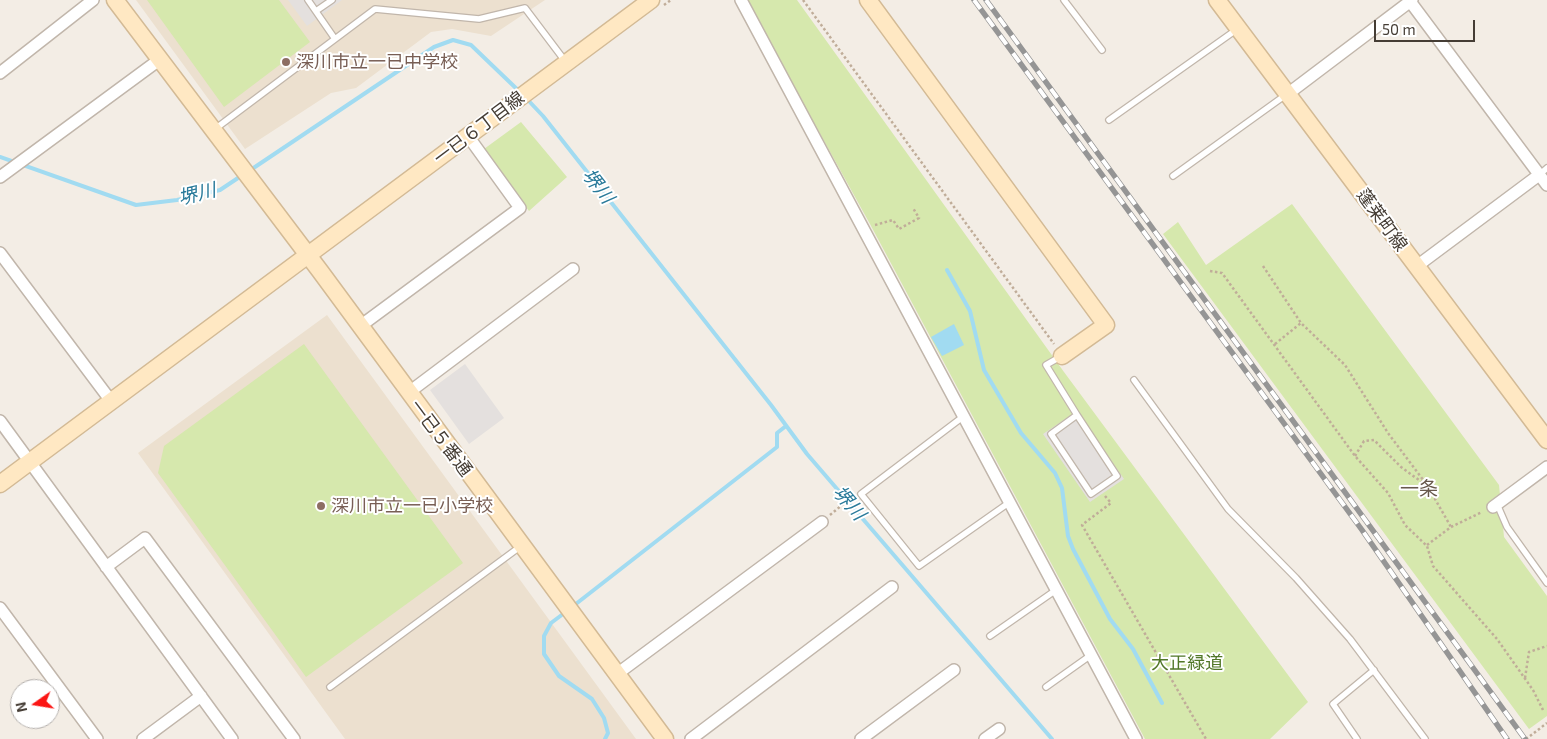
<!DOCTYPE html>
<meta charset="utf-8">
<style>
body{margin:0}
#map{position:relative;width:1547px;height:739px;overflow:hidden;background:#f3ede5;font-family:"Exo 2",sans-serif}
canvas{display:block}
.north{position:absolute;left:10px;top:679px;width:50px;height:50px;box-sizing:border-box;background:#fff;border:1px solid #b5b1ae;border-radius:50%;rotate:257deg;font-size:14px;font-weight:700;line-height:20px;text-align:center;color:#453d35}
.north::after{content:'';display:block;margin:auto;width:18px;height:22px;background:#fb1614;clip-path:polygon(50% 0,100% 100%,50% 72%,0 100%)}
.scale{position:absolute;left:1374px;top:20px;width:101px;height:22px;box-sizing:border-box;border:2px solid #453d35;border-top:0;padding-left:6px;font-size:15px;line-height:18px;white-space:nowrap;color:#453d35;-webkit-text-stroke:4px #fff;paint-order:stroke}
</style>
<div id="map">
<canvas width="1547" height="739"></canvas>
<div class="north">N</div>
<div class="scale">50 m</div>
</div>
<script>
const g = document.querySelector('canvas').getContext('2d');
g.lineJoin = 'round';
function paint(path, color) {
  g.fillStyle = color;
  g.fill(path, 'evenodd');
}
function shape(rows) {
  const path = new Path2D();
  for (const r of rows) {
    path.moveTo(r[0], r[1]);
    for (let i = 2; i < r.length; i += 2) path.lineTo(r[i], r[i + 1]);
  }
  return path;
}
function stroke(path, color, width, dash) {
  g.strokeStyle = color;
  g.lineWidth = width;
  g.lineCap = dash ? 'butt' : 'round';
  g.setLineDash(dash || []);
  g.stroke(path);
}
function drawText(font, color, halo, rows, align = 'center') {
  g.font = font + ' "Exo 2","Noto Sans JP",sans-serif';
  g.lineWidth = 4;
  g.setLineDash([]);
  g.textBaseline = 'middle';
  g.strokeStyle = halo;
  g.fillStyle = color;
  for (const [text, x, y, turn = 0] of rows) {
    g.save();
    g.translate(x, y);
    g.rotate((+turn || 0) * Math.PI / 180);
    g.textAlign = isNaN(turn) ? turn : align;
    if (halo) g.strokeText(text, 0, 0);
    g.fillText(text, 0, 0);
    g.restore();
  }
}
const education = shape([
 [136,0,545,0,491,36,452,29,431,32,356,88,331,93,245,149],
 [327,315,636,739,345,739,138,453]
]);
const green = shape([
 [147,0,279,0,310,42,224,107],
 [746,0,797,0,1064,372,1308,702,1270,739,1145,739,870,224],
 [521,122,567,177,529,211,484,149],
 [1292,204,1499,485,1504,537,1547,596,1547,716,1529,729,1163,234,1178,222,1206,265],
 [304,344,463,563,306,677,158,473,164,446]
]);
const parking = shape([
 [288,0,342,0,307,26],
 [465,364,504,418,469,444,430,390],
 [1077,411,1124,479,1090,502,1043,434]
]);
const water = shape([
 [954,324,964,345,942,356,931,337]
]);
const stream = shape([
 [526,98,543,116,771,405,807,454,1052,739],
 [0,157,136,205,177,200,220,190,241,176],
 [249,171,434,47,453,40,471,45,521,93],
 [947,270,970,311,984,370,1021,433,1055,473,1062,488,1068,536,1073,549,1110,619,1133,649,1162,703],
 [572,607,777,447,777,433,786,426],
 [567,611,551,623,544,636,544,654,559,676,592,699,604,718,608,733,605,739]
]);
const path = shape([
 [803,0,1054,344],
 [664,5,671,0],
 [875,225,893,220,899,229,919,218,913,208],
 [1263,266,1301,323,1345,365,1388,433,1427,485,1451,527],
 [1210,271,1222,273,1355,456,1388,493,1405,525,1427,546,1433,566,1497,639,1533,690,1543,710],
 [1275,344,1301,323],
 [1355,456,1364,441,1374,440,1401,467,1423,483],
 [1105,496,1111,503,1082,525,1206,739],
 [830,515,853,496],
 [1427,545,1451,527,1482,512],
 [1525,678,1529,652,1547,646],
 [1526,739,1547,723]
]);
const lane = shape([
 [308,0,335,39],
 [1064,0,1102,50],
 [316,11,332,0],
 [1109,120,1236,30],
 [215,129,375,9,479,19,525,8,565,61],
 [1539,175,1547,168],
 [1173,176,1287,94],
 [1060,357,1046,365,1077,415,1051,434,1091,494,1117,476,1077,415],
 [1134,380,1228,509,1296,578,1350,639,1425,739],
 [964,416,861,494,919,566,1010,502],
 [1497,504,1507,527,1547,583],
 [990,636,1056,590],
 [330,687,521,546],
 [1046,687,1091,655],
 [1357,739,1333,704,1374,670]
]);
const street = shape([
 [741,0,1136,739],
 [1409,0,1547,185],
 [0,73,93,0],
 [1289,93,1412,0],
 [0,177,159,60],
 [0,253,111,401],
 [1417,266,1539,175],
 [359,327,520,208,468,136],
 [408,393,573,269],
 [0,421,232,739],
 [1493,507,1547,467],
 [106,567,145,538,294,739],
 [0,608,97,739],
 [617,674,822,522],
 [143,739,201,696],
 [691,739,892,587],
 [861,739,954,670],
 [985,739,999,729]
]);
const secondary = shape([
 [115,0,320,271,665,739],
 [868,0,1106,325,1062,356],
 [1217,0,1547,440],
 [0,484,651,0]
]);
const rail = shape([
 [974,0,1362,530,1507,739],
 [986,0,1525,739]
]);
const markers = [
 [286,62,5,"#8d6e63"],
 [321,506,5,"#8d6e63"]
];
const educationNames = [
 ["深川市立一已中学校",296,62],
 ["深川市立一已小学校",331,506]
];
const streetNames = [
 ["一已６丁目線",479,128,-37],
 ["蓬莱町線",1382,220,54],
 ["一已５番通",441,438,53]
];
const parkNames = [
 ["大正緑道",1187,663]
];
const waterNames = [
 ["堺川",598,186,52],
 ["堺川",197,194,-14],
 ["堺川",849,503,49]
];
const neighbourhoodNames = [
 ["一条",1419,489]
];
paint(education, '#ece0cf');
paint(green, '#d6e8ad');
paint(parking, '#e4e0de');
paint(water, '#a1dbf1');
stroke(stream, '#a1dbf1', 4);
stroke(lane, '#c1b6ab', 8);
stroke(street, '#c1b6ab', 14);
stroke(secondary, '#d3ba95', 19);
stroke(path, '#c0ad99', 2.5, [2.5, 2.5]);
stroke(lane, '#fff', 5.5);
stroke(street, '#fff', 11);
stroke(secondary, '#ffe8c3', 16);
stroke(rail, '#959595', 5.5);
stroke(rail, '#fff', 4, [11]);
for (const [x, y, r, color] of markers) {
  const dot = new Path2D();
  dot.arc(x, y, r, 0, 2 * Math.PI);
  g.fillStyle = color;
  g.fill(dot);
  stroke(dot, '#fff', 2);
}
drawText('18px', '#785e54', '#fff', educationNames, 'left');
drawText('18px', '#453d35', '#fff', streetNames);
drawText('18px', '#517728', '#fff', parkNames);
drawText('italic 19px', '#297a9a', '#fff', waterNames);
drawText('19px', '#68594c', '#fff', neighbourhoodNames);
</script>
